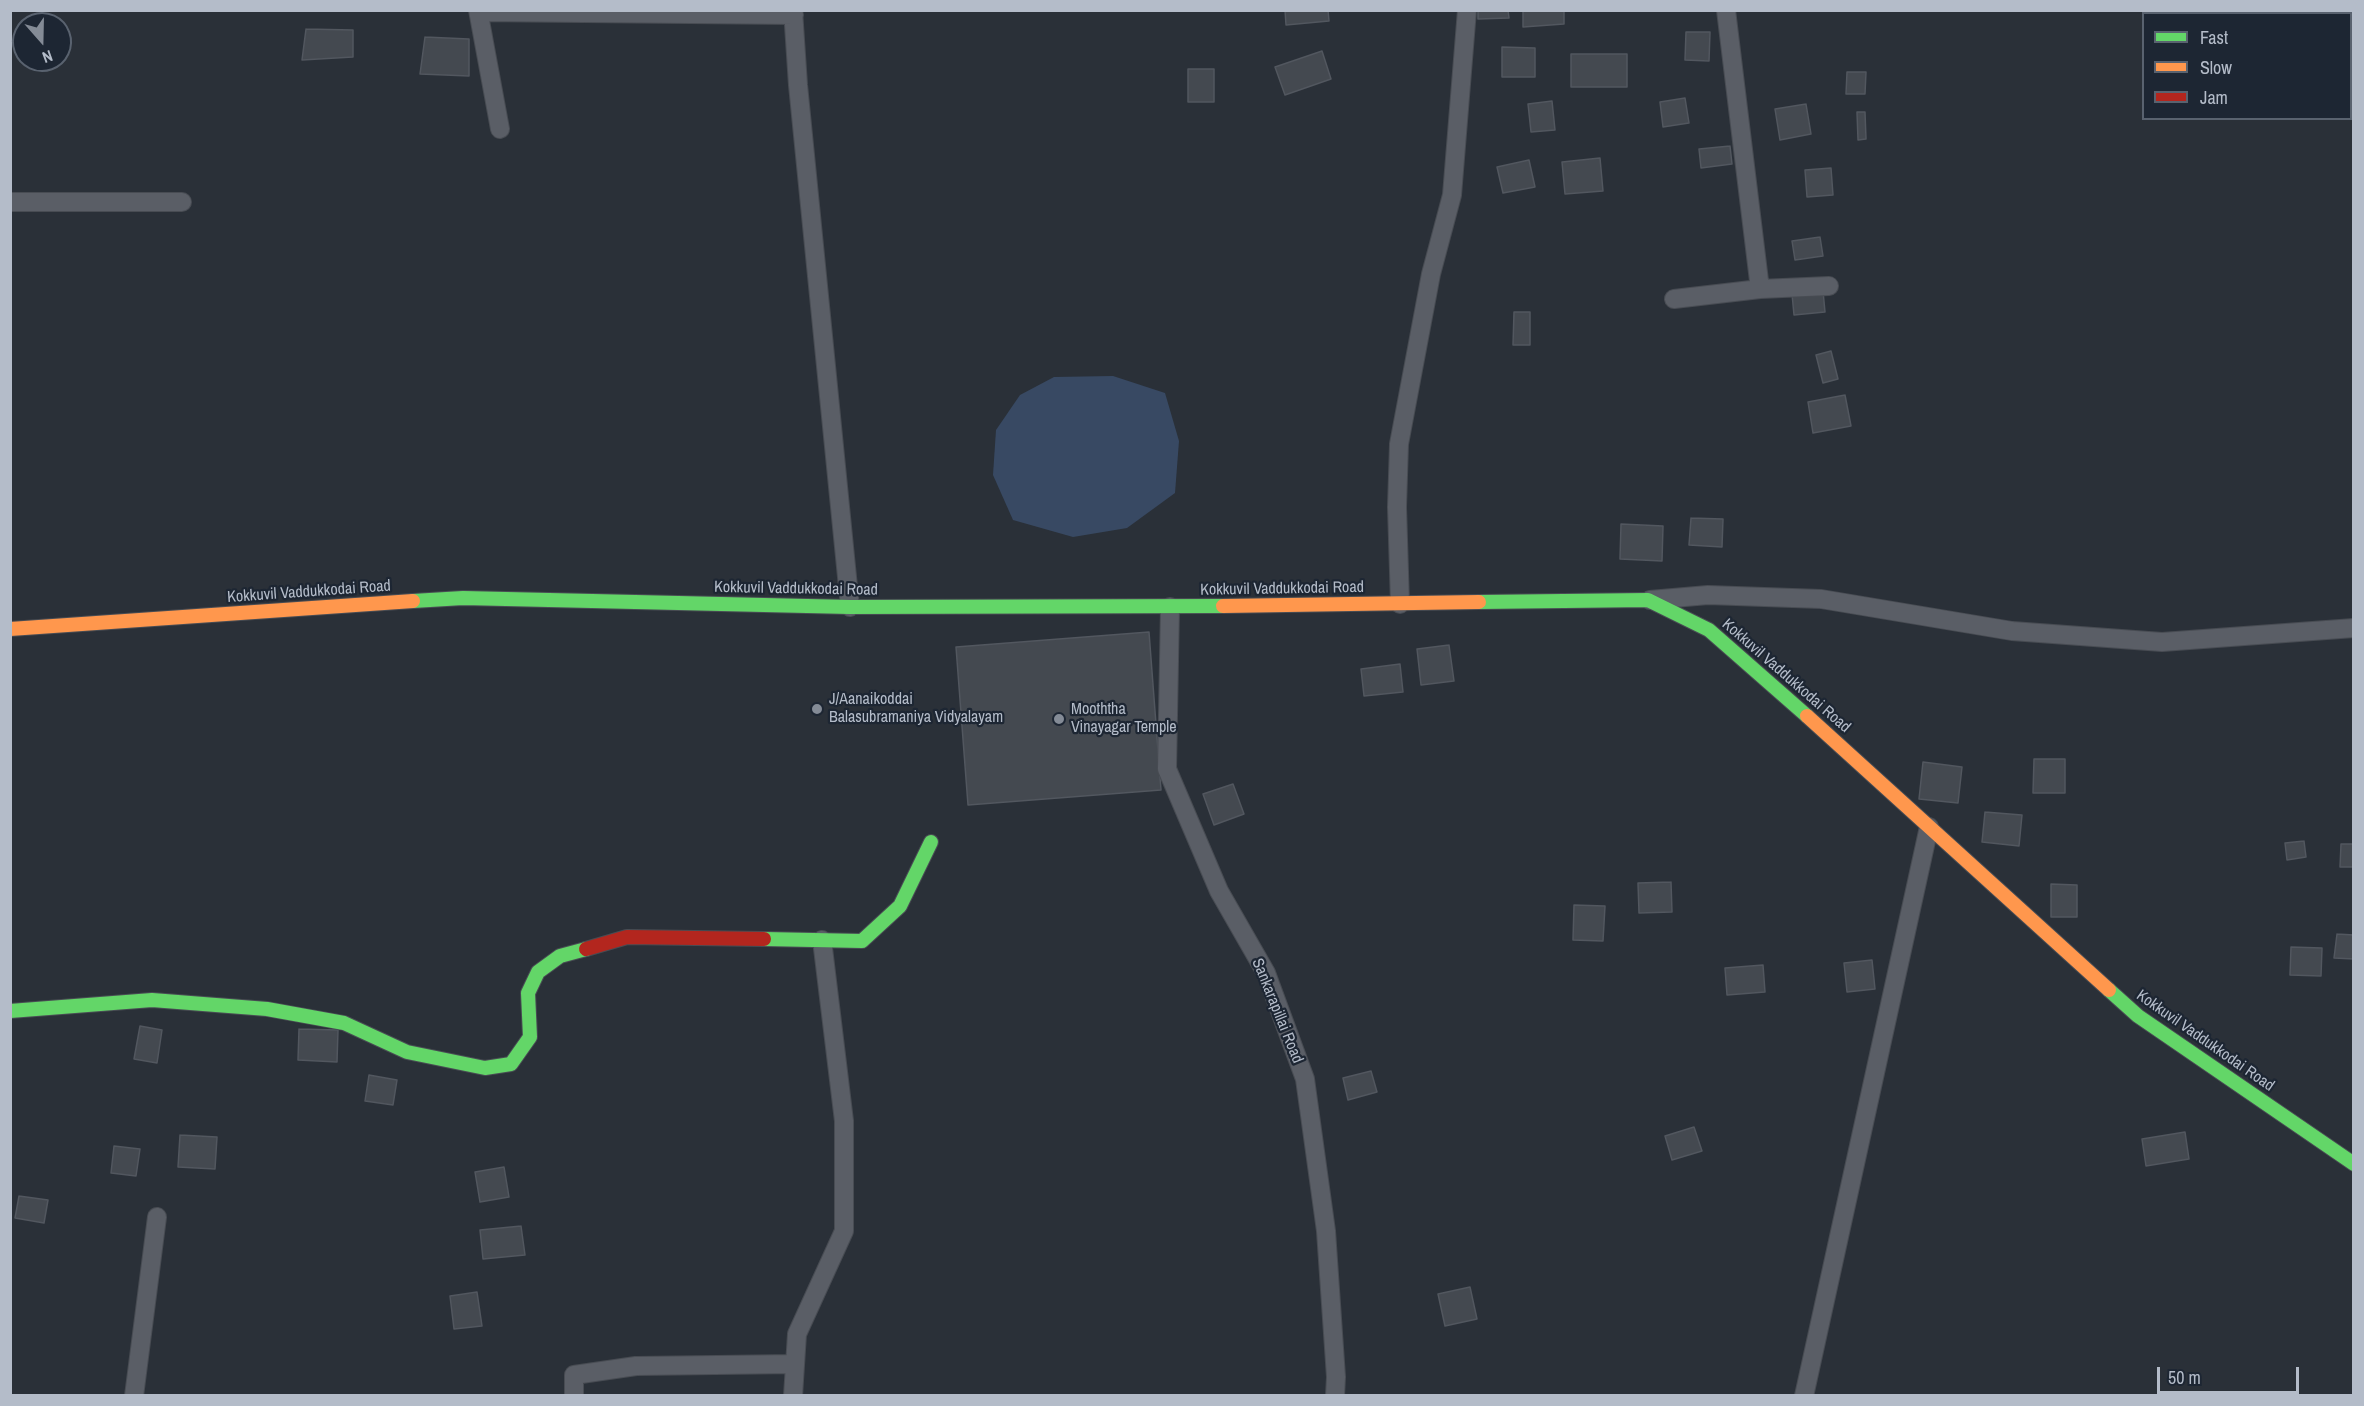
<!DOCTYPE html>
<style>
body{margin:0}
#map{position:relative;width:2364px;height:1406px;overflow:hidden;background:#2a3038;font-family:"Archivo Narrow",sans-serif}
canvas{display:block}
.frame{position:absolute;inset:0;border:12px solid #b4bcc9;pointer-events:none}
.legend{position:absolute;left:2142px;top:12px;width:210px;height:108px;box-sizing:border-box;background:#1d2633;border:2px solid #59626f;margin:0;padding:8px 10px;list-style:none;font-size:18px;color:#b4bcc9}
.legend li{display:flex;align-items:center;gap:12px;height:30px}
.legend b{width:30px;border:2px solid #59626f}
.north{position:absolute;left:12px;top:12px;width:60px;height:60px;box-sizing:border-box;background:#1d2633;border:2px solid #59626f;border-radius:50%;rotate:160deg;font-size:16px;font-weight:700;line-height:24px;text-align:center;color:#b4bcc9}
.north::after{content:'';display:block;margin:auto;width:21px;height:27px;background:#848b96;clip-path:polygon(50% 0,100% 100%,50% 72%,0 100%)}
.scale{position:absolute;left:2157px;top:1367px;width:142px;height:27px;box-sizing:border-box;border:3px solid #b4bcc9;border-top:0;padding-left:8px;font-size:18px;line-height:21px;white-space:nowrap;color:#b4bcc9;-webkit-text-stroke:4px #1d2633;paint-order:stroke}
</style>
<div id="map">
<canvas width="2364" height="1406"></canvas>
<div class="frame"></div>
<ul class="legend">
<li><b style="height:8px;background:#63d668"></b>Fast</li>
<li><b style="height:8px;background:#ff974d"></b>Slow</li>
<li><b style="height:8px;background:#b3261e"></b>Jam</li>
</ul>
<div class="north">N</div>
<div class="scale">50 m</div>
</div>
<script>
const g = document.querySelector('canvas').getContext('2d');
g.lineJoin = 'round';
function paint(path, color) {
  g.fillStyle = color;
  g.fill(path, 'evenodd');
}
function shape(rows) {
  const path = new Path2D();
  for (const r of rows) {
    path.moveTo(r[0], r[1]);
    for (let i = 2; i < r.length; i += 2) path.lineTo(r[i], r[i + 1]);
  }
  return path;
}
function stroke(path, color, width, dash) {
  g.strokeStyle = color;
  g.lineWidth = width;
  g.lineCap = dash ? 'butt' : 'round';
  g.setLineDash(dash || []);
  g.stroke(path);
}
function drawText(font, color, halo, rows, align = 'center') {
  g.font = font + ' "Archivo Narrow",sans-serif';
  g.lineWidth = 4.5;
  g.setLineDash([]);
  g.textBaseline = 'middle';
  g.strokeStyle = halo;
  g.fillStyle = color;
  for (const [text, x, y, turn = 0] of rows) {
    g.save();
    g.translate(x, y);
    g.rotate((+turn || 0) * Math.PI / 180);
    g.textAlign = isNaN(turn) ? turn : align;
    if (halo) g.strokeText(text, 0, 0);
    g.fillText(text, 0, 0);
    g.restore();
  }
}
const water = shape([
 [1113,376,1165,393,1179,441,1175,493,1127,528,1073,537,1013,520,993,475,996,430,1020,395,1054,377]
]);
const building = shape([
 [1285,10,1328,10,1329,21,1286,25,1285,10],
 [1478,10,1508,10,1509,18,1478,19,1478,10],
 [1523,10,1564,10,1564,24,1523,27,1523,10],
 [306,29,353,30,353,57,302,60,306,29],
 [1686,32,1710,32,1709,61,1685,60,1686,32],
 [425,37,469,39,469,76,420,74,425,37],
 [1502,47,1535,48,1535,77,1502,77,1502,47],
 [1322,51,1331,79,1285,95,1275,67,1322,51],
 [1571,54,1627,54,1627,87,1571,87,1571,54],
 [1188,69,1214,69,1214,102,1188,102,1188,69],
 [1847,72,1866,72,1865,94,1846,94,1847,72],
 [1685,98,1689,123,1663,127,1660,102,1685,98],
 [1552,101,1555,130,1531,132,1528,104,1552,101],
 [1806,104,1811,134,1780,140,1775,109,1806,104],
 [1857,112,1865,112,1866,139,1858,140,1857,112],
 [1730,146,1732,164,1701,168,1699,149,1730,146],
 [1600,158,1603,191,1565,194,1562,162,1600,158],
 [1529,160,1535,187,1503,193,1497,167,1529,160],
 [1831,168,1833,195,1807,197,1805,170,1831,168],
 [1820,237,1823,256,1795,260,1792,241,1820,237],
 [1823,291,1825,312,1794,315,1792,294,1823,291],
 [1514,312,1530,312,1530,345,1513,345,1514,312],
 [1831,351,1838,379,1823,383,1816,355,1831,351],
 [1845,395,1851,426,1813,433,1808,402,1845,395],
 [1691,518,1723,519,1722,547,1689,545,1691,518],
 [1621,524,1663,526,1662,561,1620,559,1621,524],
 [1149,632,1161,790,968,805,956,647,1149,632],
 [1449,645,1454,681,1421,685,1417,649,1449,645],
 [1400,664,1403,692,1364,696,1361,669,1400,664],
 [2034,759,2065,759,2065,793,2033,793,2034,759],
 [1923,762,1962,767,1958,803,1919,799,1923,762],
 [1233,784,1244,814,1214,825,1203,794,1233,784],
 [1985,812,2022,815,2019,846,1982,842,1985,812],
 [2304,841,2306,857,2287,860,2285,843,2304,841],
 [2341,844,2354,844,2354,867,2340,867,2341,844],
 [1671,882,1672,912,1639,913,1638,883,1671,882],
 [2051,884,2077,885,2077,917,2051,917,2051,884],
 [1574,905,1605,906,1603,941,1573,940,1574,905],
 [2337,934,2354,935,2354,959,2334,958,2337,934],
 [2291,947,2322,948,2321,976,2290,975,2291,947],
 [1872,960,1875,989,1847,992,1844,963,1872,960],
 [1763,965,1765,992,1727,995,1725,968,1763,965],
 [140,1026,162,1030,157,1063,134,1059,140,1026],
 [299,1029,338,1030,337,1062,298,1060,299,1029],
 [1371,1071,1377,1092,1348,1100,1343,1078,1371,1071],
 [369,1075,397,1080,393,1105,365,1101,369,1075],
 [1694,1127,1702,1151,1672,1160,1665,1136,1694,1127],
 [2185,1132,2189,1159,2146,1166,2142,1139,2185,1132],
 [180,1135,217,1137,215,1169,178,1167,180,1135],
 [114,1146,140,1149,136,1176,111,1173,114,1146],
 [504,1167,509,1197,480,1202,475,1172,504,1167],
 [19,1196,48,1200,44,1223,15,1218,19,1196],
 [521,1226,525,1255,483,1259,480,1230,521,1226],
 [1470,1287,1477,1319,1445,1326,1438,1294,1470,1287],
 [477,1292,482,1326,454,1329,450,1296,477,1292]
]);
const street = shape([
 [478,10,500,129],
 [793,10,798,85,850,607],
 [1726,10,1760,289],
 [479,12,794,15],
 [10,202,182,202],
 [1674,299,1760,289,1829,286],
 [1650,600,1708,595,1821,599,2012,631,2162,642,2354,628],
 [1400,604,1397,507,1399,444,1431,274,1452,195,1467,10],
 [1170,607,1167,769,1219,891,1266,973,1305,1079,1326,1231,1336,1377,1335,1396],
 [134,1396,157,1217],
 [574,1396,574,1375,636,1366,795,1364],
 [793,1396,797,1334,844,1231,844,1121,822,940],
 [1804,1396,1929,827]
]);
const fast = shape([
 [413,601,463,598,850,607,1223,606],
 [1479,602,1648,600,1709,630,1807,716],
 [764,939,862,941,900,906,931,842],
 [2109,990,2138,1016,2354,1164],
 [10,1011,152,1000,267,1009,344,1023,407,1052,485,1068,511,1064,530,1037,528,993,538,972,560,956,586,949]
]);
const slow = shape([
 [1223,606,1479,602],
 [10,629,413,601],
 [1807,716,2109,990]
]);
const jam = shape([
 [586,949,627,937,764,939]
]);
const markers = [
 [817,709,6,"#848b96"],
 [1059,719,6,"#848b96"]
];
const streetNames = [
 ["Kokkuvil Vaddukkodai Road",796,589,1],
 ["Kokkuvil Vaddukkodai Road",1282,589,-1],
 ["Kokkuvil Vaddukkodai Road",309,592,-4],
 ["Kokkuvil Vaddukkodai Road",1786,676,41],
 ["Sankarapillai Road",1277,1011,68],
 ["Kokkuvil Vaddukkodai Road",2205,1041,35]
];
const poiNames = [
 ["J/Aanaikoddai",829,700],
 ["Balasubramaniya Vidyalayam",829,718],
 ["Mooththa",1071,710],
 ["Vinayagar Temple",1071,728]
];
paint(water, '#384963');
paint(building, '#444950');
stroke(building, '#52575f', 1.5);
stroke(street, '#484c53', 20);
stroke(fast, '#484c53', 16);
stroke(slow, '#484c53', 16);
stroke(jam, '#484c53', 16);
stroke(street, '#5a5e66', 18);
stroke(fast, '#63d668', 14);
stroke(slow, '#ff974d', 14);
stroke(jam, '#b3261e', 14);
for (const [x, y, r, color] of markers) {
  const dot = new Path2D();
  dot.arc(x, y, r, 0, 2 * Math.PI);
  g.fillStyle = color;
  g.fill(dot);
  stroke(dot, '#1d2633', 2);
}
drawText('16px', '#b4bcc9', '#1d2633', streetNames);
drawText('16px', '#b4bcc9', '#1d2633', poiNames, 'left');
</script>
